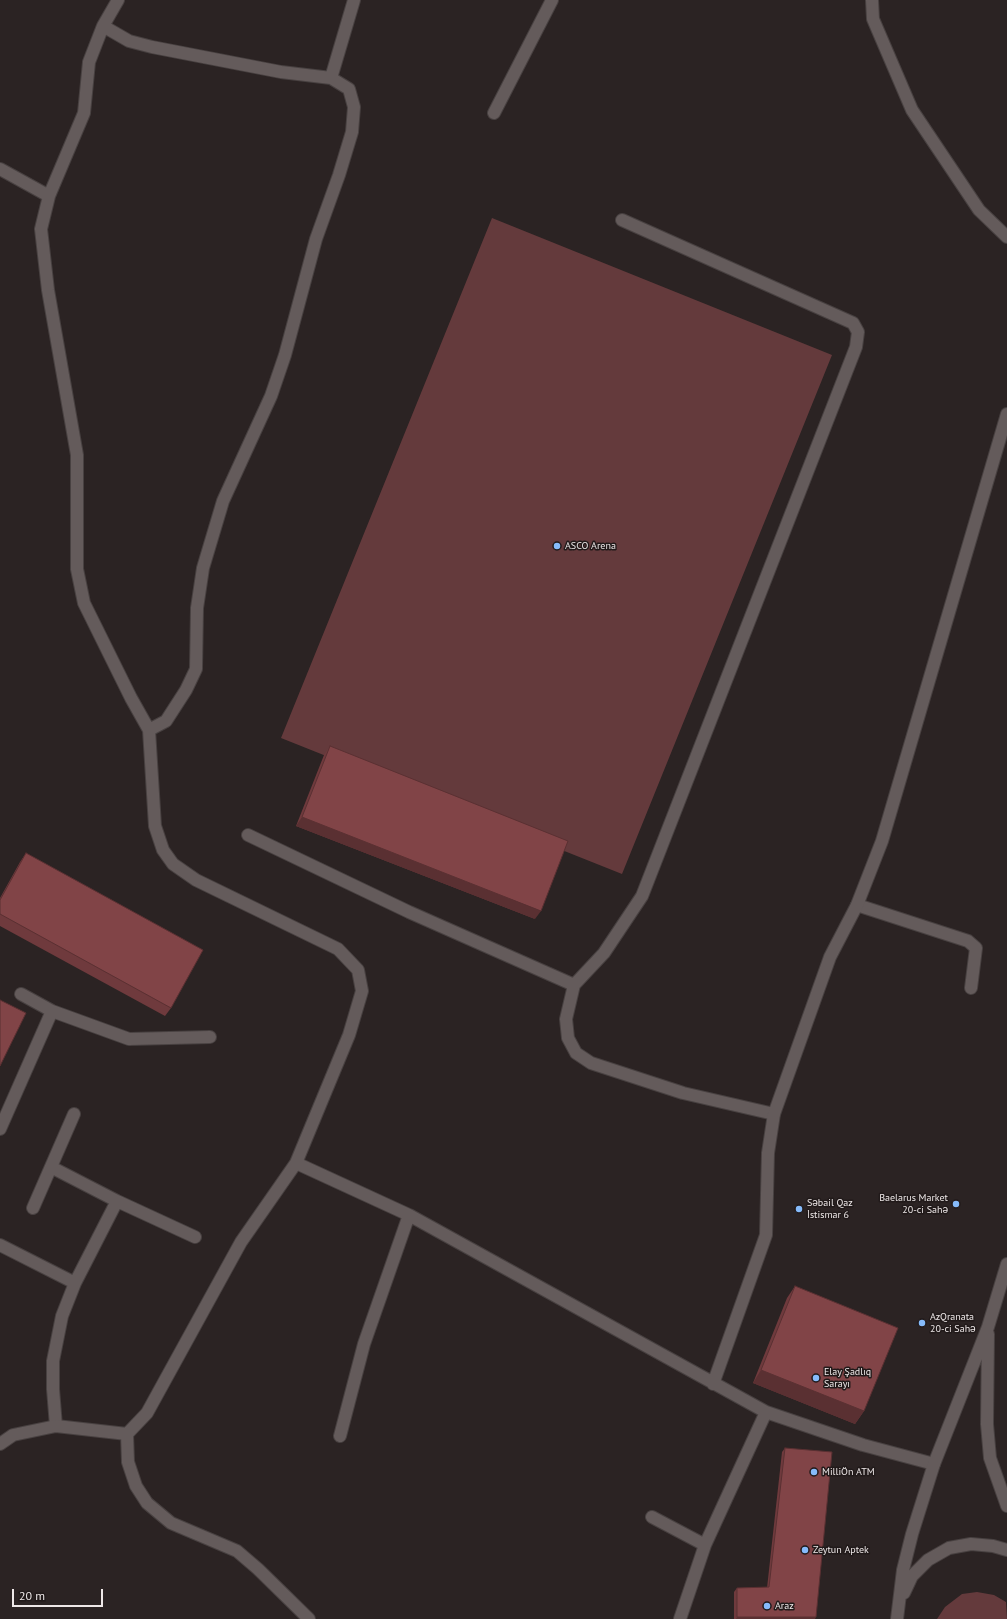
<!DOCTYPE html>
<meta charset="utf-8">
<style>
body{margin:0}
#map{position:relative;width:1007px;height:1619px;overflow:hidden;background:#2b2323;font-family:"PT Sans",sans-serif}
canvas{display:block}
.scale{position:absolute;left:12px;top:1589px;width:91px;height:18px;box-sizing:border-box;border:2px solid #eee8e8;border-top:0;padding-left:5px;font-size:12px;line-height:14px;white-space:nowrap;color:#eee8e8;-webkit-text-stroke:3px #211a1a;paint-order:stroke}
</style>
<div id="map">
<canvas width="1007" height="1619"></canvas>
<div class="scale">20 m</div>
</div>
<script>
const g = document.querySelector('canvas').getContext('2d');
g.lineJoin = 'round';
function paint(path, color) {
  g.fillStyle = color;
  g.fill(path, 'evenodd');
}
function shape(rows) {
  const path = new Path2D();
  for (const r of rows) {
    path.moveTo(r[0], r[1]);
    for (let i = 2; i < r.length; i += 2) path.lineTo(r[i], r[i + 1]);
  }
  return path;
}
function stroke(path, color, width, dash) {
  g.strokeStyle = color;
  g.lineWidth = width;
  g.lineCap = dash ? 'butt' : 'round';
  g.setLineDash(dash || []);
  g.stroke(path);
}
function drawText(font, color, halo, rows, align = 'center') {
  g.font = font + ' "PT Sans",sans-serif';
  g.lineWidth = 3;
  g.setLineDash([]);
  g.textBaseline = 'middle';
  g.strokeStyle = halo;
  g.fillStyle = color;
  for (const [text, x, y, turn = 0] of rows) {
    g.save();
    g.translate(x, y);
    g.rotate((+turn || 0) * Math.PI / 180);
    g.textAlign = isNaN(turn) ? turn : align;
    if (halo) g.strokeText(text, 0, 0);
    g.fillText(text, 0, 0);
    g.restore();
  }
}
const green = shape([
 [492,218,832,355,622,874,281,738],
 [977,1592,994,1595,1006,1602,1007,1619,937,1619,945,1607,962,1594]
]);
const lane = shape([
 [248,835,409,912,574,985,604,953,642,896,856,347,858,332,853,323,622,220],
 [857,905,968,941,976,948,971,988],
 [574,985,566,1019,568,1038,576,1053,591,1063,683,1093,774,1114],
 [21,994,52,1011,129,1039,210,1037],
 [0,1129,52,1011],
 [51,1167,117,1201,195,1237],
 [33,1208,74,1114],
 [0,1245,75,1283],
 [56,1426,53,1389,53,1361,62,1316,75,1283,117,1201]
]);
const street = shape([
 [118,0,103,26,89,62,84,113,49,196,41,229,48,290,77,455,77,569,84,603,131,698,149,730,155,826,163,850,173,864,196,880,338,949,358,970,362,991,349,1035,296,1163,409,1215,766,1412,863,1445,934,1464],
 [872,0,873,19,912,110,979,210,1007,237],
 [103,26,129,41,152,47,281,72,331,78,349,89,354,107,352,132,339,175,316,239,285,355,271,396,223,501,203,568,197,608,196,669,186,690,166,721,149,730],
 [331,78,354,0],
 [494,113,552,0],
 [0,169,49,196],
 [713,1384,766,1235,768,1153,774,1114,830,957,857,905,882,841,1007,414],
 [127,1434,128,1462,136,1486,147,1503,171,1523,237,1551,258,1569,309,1619],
 [340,1436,364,1344,409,1215],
 [0,1444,13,1435,56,1426,127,1434,147,1413,241,1242,296,1163],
 [652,1517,705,1545],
 [680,1619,705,1545,766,1412]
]);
const secondary = shape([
 [988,1334,987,1424,990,1458,1007,1506],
 [904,1593,912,1576,928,1560,949,1548,971,1544,993,1546,1007,1550],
 [897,1619,903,1570,912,1534,934,1464,988,1327,1007,1264]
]);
const wall = shape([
 [330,746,535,919,296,826,324,755],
 [26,853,171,1008,165,1016,0,926,0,898,20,862],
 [795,1286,864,1411,855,1424,753,1383,787,1298],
 [785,1448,815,1619,734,1619,734,1592,737,1588,767,1588,782,1452]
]);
const shadedWall = shape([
 [302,817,541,911,535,919,296,826],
 [761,1370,864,1411,855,1424,753,1383],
 [737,1617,816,1617,815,1619,736,1619]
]);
const building = shape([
 [330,746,568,841,541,911,302,817,330,746],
 [26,853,203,950,171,1008,0,914,0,900,26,853],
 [0,1000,26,1013,0,1066,0,1000],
 [795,1286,898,1328,864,1411,761,1370,795,1286],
 [785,1448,832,1452,816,1617,737,1617,737,1588,769,1587,785,1448]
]);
const markers = [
 [557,546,4,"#86bbfb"],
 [956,1204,4,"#86bbfb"],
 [799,1209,4,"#86bbfb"],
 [922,1323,4,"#86bbfb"],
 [816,1378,4,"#86bbfb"],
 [814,1472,4,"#86bbfb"],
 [805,1550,4,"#86bbfb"],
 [767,1606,4,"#86bbfb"]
];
const poiNames = [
 ["ASCO Arena",565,546],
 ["Baelarus Market",948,1198,"right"],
 ["20-ci Sahə",948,1210,"right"],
 ["Səbail Qaz",807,1203],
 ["İstismar 6",807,1215],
 ["AzQranata",930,1317],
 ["20-ci Sahə",930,1329],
 ["Elay Şadlıq",824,1372],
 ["Sarayı",824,1384],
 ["MilliÖn ATM",822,1472],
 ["Zeytun Aptek",813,1550],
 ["Araz",775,1606]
];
paint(green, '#643a3c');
stroke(lane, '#484141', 14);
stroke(street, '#484141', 14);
stroke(secondary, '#484141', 14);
stroke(lane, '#645b5b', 12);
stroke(street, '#645b5b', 12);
stroke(secondary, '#645b5b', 12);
paint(wall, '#6f3a3d');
paint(shadedWall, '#5a3032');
paint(building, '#814447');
stroke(building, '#5a3032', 1);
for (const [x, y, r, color] of markers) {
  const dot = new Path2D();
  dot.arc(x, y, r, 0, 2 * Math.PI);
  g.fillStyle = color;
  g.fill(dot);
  stroke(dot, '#211a1a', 1.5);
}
drawText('10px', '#eee8e8', '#211a1a', poiNames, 'left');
</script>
